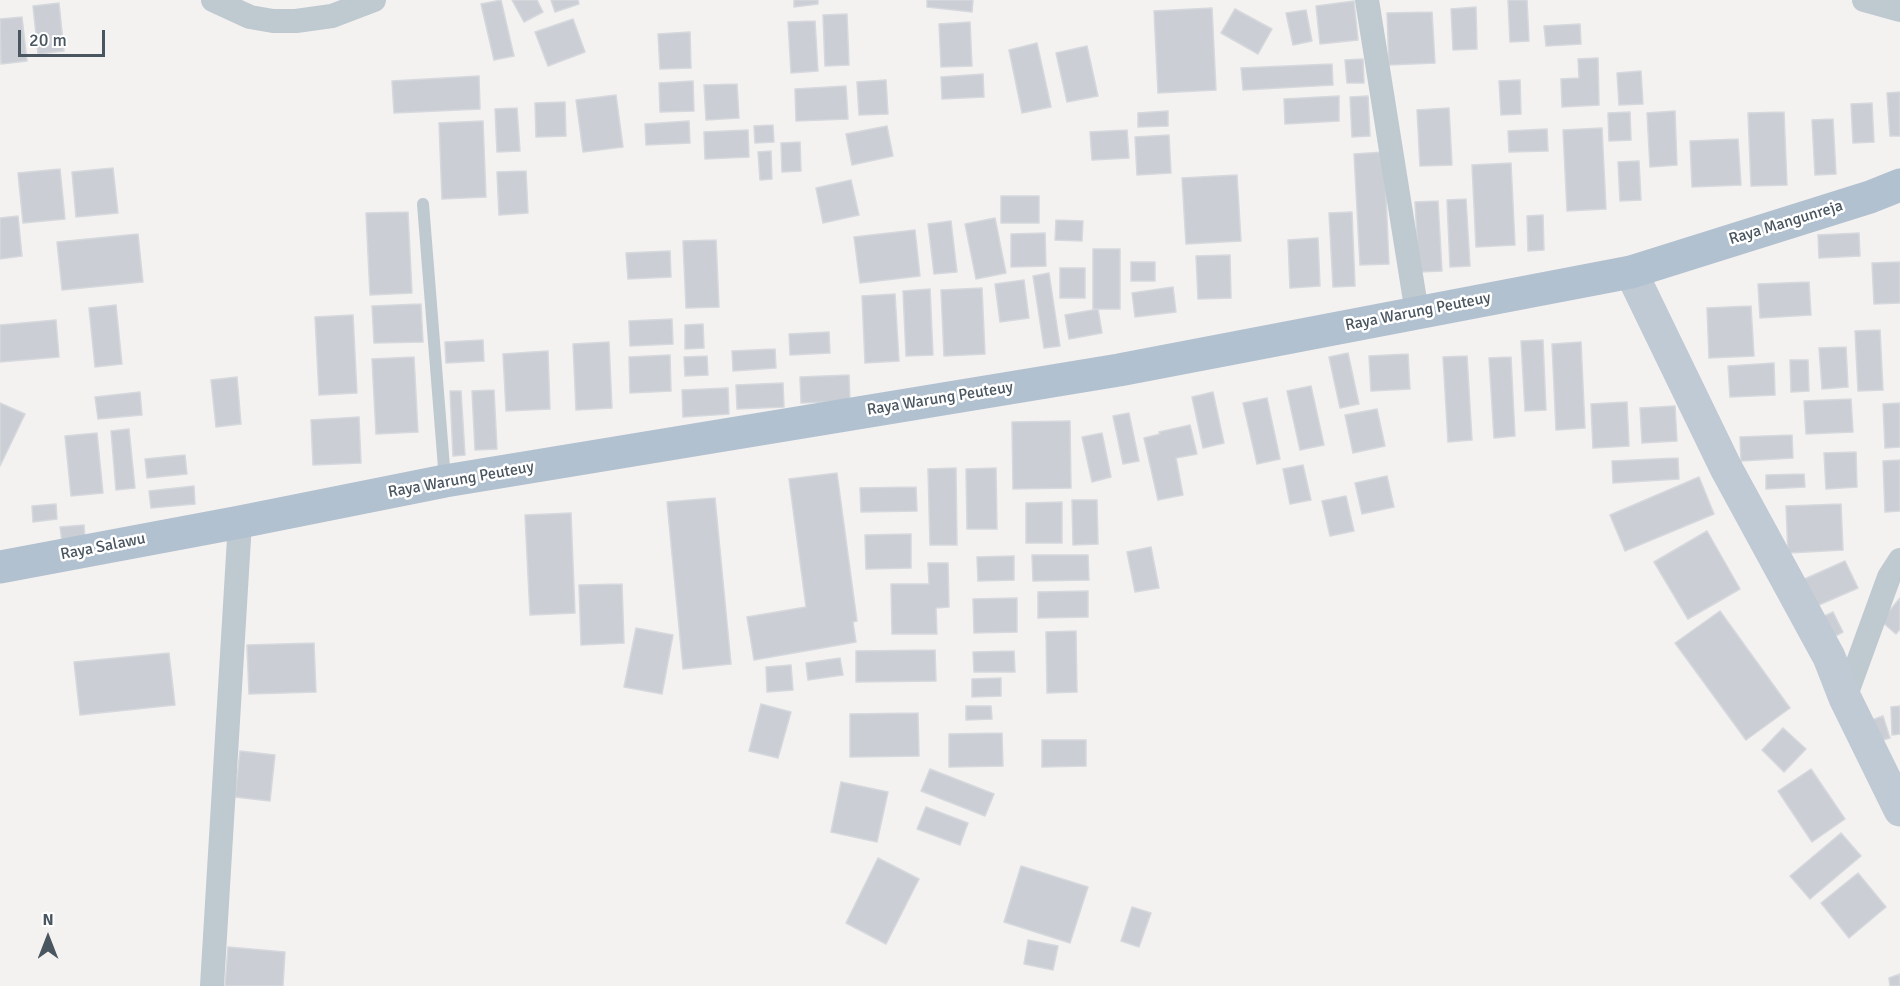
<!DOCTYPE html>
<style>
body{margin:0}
#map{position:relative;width:1900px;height:986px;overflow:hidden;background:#f4f1f1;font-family:Signika,sans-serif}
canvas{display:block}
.north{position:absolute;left:18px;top:908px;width:60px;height:60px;-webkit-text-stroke:4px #fff;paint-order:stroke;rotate:0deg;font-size:16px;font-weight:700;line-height:24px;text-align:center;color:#49555f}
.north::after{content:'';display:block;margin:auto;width:21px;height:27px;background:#49555f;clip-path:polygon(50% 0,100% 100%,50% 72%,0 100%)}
.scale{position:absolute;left:18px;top:30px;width:87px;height:27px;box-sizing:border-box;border:3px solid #49555f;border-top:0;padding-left:8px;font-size:18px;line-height:21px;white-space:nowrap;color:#49555f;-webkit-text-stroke:4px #fff;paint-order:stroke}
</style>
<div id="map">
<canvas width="1900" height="986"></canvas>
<div class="north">N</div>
<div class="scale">20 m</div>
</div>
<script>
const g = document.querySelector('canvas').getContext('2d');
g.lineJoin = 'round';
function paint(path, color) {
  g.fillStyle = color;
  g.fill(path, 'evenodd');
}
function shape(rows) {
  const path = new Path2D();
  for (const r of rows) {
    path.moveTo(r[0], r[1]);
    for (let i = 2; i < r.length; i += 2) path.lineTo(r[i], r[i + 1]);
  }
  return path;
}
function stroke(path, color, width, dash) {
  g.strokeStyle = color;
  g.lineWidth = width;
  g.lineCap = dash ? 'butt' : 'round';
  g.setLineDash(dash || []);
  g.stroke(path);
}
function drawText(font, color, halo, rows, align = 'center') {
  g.font = font + ' Signika,sans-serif';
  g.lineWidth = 5;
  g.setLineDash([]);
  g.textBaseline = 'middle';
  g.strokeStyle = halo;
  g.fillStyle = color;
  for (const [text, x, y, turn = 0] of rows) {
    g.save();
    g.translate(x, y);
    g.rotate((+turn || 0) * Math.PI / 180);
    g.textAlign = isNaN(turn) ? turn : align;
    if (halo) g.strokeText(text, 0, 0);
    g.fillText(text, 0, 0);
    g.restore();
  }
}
const building = shape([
 [501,0,514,56,494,60,481,4,501,0],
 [512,0,537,0,543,12,524,22,512,0],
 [551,0,578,0,579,4,555,12,551,0],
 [794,0,818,0,818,4,794,7,794,0],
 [927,0,973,0,972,12,927,7,927,0],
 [1508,0,1527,0,1529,41,1510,42,1508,0],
 [1354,1,1358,40,1320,44,1316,6,1354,1],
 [59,3,64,51,38,54,33,6,59,3],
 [1476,7,1477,49,1453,50,1451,9,1476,7],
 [1212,8,1216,90,1158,93,1154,11,1212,8],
 [1235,9,1272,29,1258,54,1221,33,1235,9],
 [1306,10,1312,41,1293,45,1286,13,1306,10],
 [1432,12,1435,63,1389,65,1387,13,1432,12],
 [847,14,849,65,825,66,823,15,847,14],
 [22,17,27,61,1,64,0,19,22,17],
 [573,19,585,52,548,66,535,32,573,19],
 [815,21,818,71,791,73,788,22,815,21],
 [970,22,972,66,941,67,939,24,970,22],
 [1580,24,1581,44,1546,46,1544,26,1580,24],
 [690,32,691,68,660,69,658,34,690,32],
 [1037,43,1051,107,1022,113,1009,50,1037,43],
 [1087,46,1098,96,1067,102,1056,53,1087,46],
 [1598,58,1599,105,1562,107,1561,79,1579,78,1578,59,1598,58],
 [1363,59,1364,83,1347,83,1345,60,1363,59],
 [1332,64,1333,85,1243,90,1241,68,1332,64],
 [1641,71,1643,104,1619,105,1617,73,1641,71],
 [983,74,984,97,942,99,941,77,983,74],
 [479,76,480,109,394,113,392,81,479,76],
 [886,80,888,114,859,115,857,82,886,80],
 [1520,80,1521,114,1501,115,1499,81,1520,80],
 [693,81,694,111,660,112,659,83,693,81],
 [737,84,739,118,706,120,704,85,737,84],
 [846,86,848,119,796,121,795,89,846,86],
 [1900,92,1900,136,1890,136,1887,93,1900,92],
 [616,95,623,147,583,152,576,100,616,95],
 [1339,96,1339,121,1285,124,1284,99,1339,96],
 [1368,96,1370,136,1352,137,1350,97,1368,96],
 [565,102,566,136,536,137,535,103,565,102],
 [1872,103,1874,142,1853,143,1851,104,1872,103],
 [517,108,520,151,497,152,495,109,517,108],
 [1449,108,1452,165,1420,166,1417,110,1449,108],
 [1168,111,1168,126,1138,127,1138,113,1168,111],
 [1675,111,1677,165,1650,167,1647,113,1675,111],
 [1630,112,1631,140,1609,141,1608,113,1630,112],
 [1784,112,1787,185,1751,186,1748,113,1784,112],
 [1833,119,1836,174,1815,175,1812,120,1833,119],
 [483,121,486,197,442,199,439,123,483,121],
 [689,121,690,143,646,145,645,124,689,121],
 [773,125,774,142,755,143,754,126,773,125],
 [887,126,893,156,852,165,846,134,887,126],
 [1602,128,1606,209,1567,211,1563,130,1602,128],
 [1547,129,1548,151,1509,152,1508,131,1547,129],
 [748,130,749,157,705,159,704,132,748,130],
 [1127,130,1129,158,1092,160,1090,132,1127,130],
 [1169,135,1171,173,1137,175,1135,137,1169,135],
 [1738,139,1741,185,1692,187,1690,141,1738,139],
 [800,142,801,171,782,172,781,143,800,142],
 [771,151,772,179,760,180,758,152,771,151],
 [1384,152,1389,264,1360,265,1354,154,1384,152],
 [1639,161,1641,200,1620,201,1618,162,1639,161],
 [1511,163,1515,245,1476,247,1472,165,1511,163],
 [113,168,118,213,76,217,72,172,113,168],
 [60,169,65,219,23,223,18,173,60,169],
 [526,171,528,213,499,215,497,172,526,171],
 [1237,175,1241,241,1186,244,1182,178,1237,175],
 [851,180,859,215,823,223,816,188,851,180],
 [1001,196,1039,196,1039,223,1001,223,1001,196],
 [1466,199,1470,266,1450,267,1447,200,1466,199],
 [1438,201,1442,271,1419,272,1415,202,1438,201],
 [408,212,412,293,370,295,366,213,408,212],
 [1352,212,1355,286,1333,287,1329,213,1352,212],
 [1543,215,1544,250,1528,251,1527,216,1543,215],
 [18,216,22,256,0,259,0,218,18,216],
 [995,218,1006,273,976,279,965,224,995,218],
 [1056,220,1083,221,1082,241,1055,240,1056,220],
 [951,221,957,272,934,274,928,224,951,221],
 [915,230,920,276,860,283,854,237,915,230],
 [1045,233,1046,266,1011,267,1011,234,1045,233],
 [1859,233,1860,256,1819,258,1818,235,1859,233],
 [138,234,143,282,62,290,57,242,138,234],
 [1318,238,1320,286,1290,288,1288,240,1318,238],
 [716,240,719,307,686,308,683,241,716,240],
 [1093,249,1120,249,1120,309,1093,309,1093,249],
 [670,251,671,277,628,279,626,253,670,251],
 [1230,255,1231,298,1198,299,1196,256,1230,255],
 [1131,262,1155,262,1155,281,1131,281,1131,262],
 [1900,262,1900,303,1874,304,1872,263,1900,262],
 [1060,268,1085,268,1085,298,1060,298,1060,268],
 [1049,273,1060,346,1044,348,1033,276,1049,273],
 [1024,280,1029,318,1000,322,995,284,1024,280],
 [1809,282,1811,315,1760,318,1758,284,1809,282],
 [1173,287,1176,312,1135,317,1132,293,1173,287],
 [982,288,985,354,944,356,941,290,982,288],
 [930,289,933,355,906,356,903,291,930,289],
 [895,294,899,361,865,363,862,296,895,294],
 [421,304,423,342,374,343,372,306,421,304],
 [116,305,122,364,95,367,89,308,116,305],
 [1751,306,1754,356,1709,358,1707,308,1751,306],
 [1098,309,1102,333,1069,339,1065,315,1098,309],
 [353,315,357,393,319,395,315,317,353,315],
 [672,319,673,344,630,346,629,321,672,319],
 [56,320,59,357,0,362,0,325,56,320],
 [703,324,704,348,685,349,685,325,703,324],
 [1880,330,1883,390,1858,391,1855,331,1880,330],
 [829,332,830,353,790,355,789,334,829,332],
 [483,340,484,361,446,363,445,342,483,340],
 [1543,340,1546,410,1525,411,1521,341,1543,340],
 [609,342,612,408,576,410,573,344,609,342],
 [1581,342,1585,428,1556,430,1552,344,1581,342],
 [1846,347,1848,387,1822,389,1819,348,1846,347],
 [775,349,776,368,733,371,732,351,775,349],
 [548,351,550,409,506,411,503,354,548,351],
 [1348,353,1359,404,1340,408,1329,357,1348,353],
 [1408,354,1410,389,1371,391,1369,356,1408,354],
 [670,355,671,391,630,393,629,357,670,355],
 [707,356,708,375,685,376,684,357,707,356],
 [1467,356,1472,440,1448,442,1443,357,1467,356],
 [414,357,418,432,376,434,372,359,414,357],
 [1511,357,1515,436,1494,438,1489,358,1511,357],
 [1790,360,1808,360,1809,391,1791,392,1790,360],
 [1774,363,1775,395,1730,397,1728,366,1774,363],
 [849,375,850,401,801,403,800,377,849,375],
 [237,377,241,424,216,427,211,380,237,377],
 [783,383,784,407,737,409,736,385,783,383],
 [1311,386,1324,445,1300,450,1287,391,1311,386],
 [728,388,729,414,683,417,682,390,728,388],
 [494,390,497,449,475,450,472,391,494,390],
 [450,391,461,391,465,455,453,456,450,391],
 [140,392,142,415,98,419,95,397,140,392],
 [1213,392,1224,443,1203,448,1192,397,1213,392],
 [1267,398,1280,459,1257,464,1243,403,1267,398],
 [1851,399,1853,432,1806,434,1804,401,1851,399],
 [1627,402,1629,446,1593,448,1591,404,1627,402],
 [0,403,25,414,0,466,0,403],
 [1900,403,1900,447,1885,448,1883,404,1900,403],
 [1675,406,1677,441,1642,443,1640,408,1675,406],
 [1377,409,1385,446,1353,453,1345,415,1377,409],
 [1129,413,1139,461,1123,464,1113,416,1129,413],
 [359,417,361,463,313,465,311,420,359,417],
 [1070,421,1071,488,1013,489,1012,422,1070,421],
 [1190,425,1197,454,1176,458,1183,495,1158,500,1144,438,1160,434,1159,432,1190,425],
 [129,429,135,488,116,490,111,431,129,429],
 [97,433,103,493,71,496,65,436,97,433],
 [1102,433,1111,477,1092,482,1082,437,1102,433],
 [1792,435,1793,458,1741,461,1740,437,1792,435],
 [1856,452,1857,487,1826,489,1824,453,1856,452],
 [185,455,187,474,147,478,145,459,185,455],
 [1678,458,1679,479,1613,483,1612,461,1678,458],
 [1900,460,1900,511,1885,512,1883,461,1900,460],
 [1303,465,1311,500,1290,504,1283,469,1303,465],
 [956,468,957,545,930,545,928,469,956,468],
 [996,468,997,529,967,529,966,469,996,468],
 [837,473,857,621,853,622,856,642,754,660,747,617,806,607,789,479,837,473],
 [1804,474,1805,487,1766,489,1766,475,1804,474],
 [1387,476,1394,507,1362,514,1355,483,1387,476],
 [1699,477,1714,514,1625,551,1610,515,1699,477],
 [194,486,195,504,151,508,149,491,194,486],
 [916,487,917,511,861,512,860,488,916,487],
 [1346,496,1354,531,1330,536,1322,501,1346,496],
 [715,498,731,664,683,669,667,502,715,498],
 [1072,500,1097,500,1098,544,1073,545,1072,500],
 [1062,502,1062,543,1026,543,1026,503,1062,502],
 [56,504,57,519,33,522,32,506,56,504],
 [1841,504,1843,550,1788,553,1786,506,1841,504],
 [571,513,575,613,530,615,525,515,571,513],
 [84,525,85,539,62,542,60,527,84,525],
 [1707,531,1740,589,1688,619,1654,562,1707,531],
 [911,534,911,568,866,569,865,535,911,534],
 [1151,547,1159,588,1135,592,1127,552,1151,547],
 [1032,555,1088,555,1089,580,1033,581,1032,555],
 [1014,556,1014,580,978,581,977,557,1014,556],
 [1845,561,1858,588,1812,608,1800,581,1845,561],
 [928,563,948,563,949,607,936,608,937,634,892,634,891,584,929,584,928,563],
 [622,584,624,643,581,645,579,585,622,584],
 [1088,591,1088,617,1038,618,1038,592,1088,591],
 [1017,598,1017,632,974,633,973,599,1017,598],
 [1900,598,1900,629,1896,634,1881,621,1900,598],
 [1720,611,1790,708,1746,740,1675,643,1720,611],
 [1833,612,1843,632,1826,641,1816,620,1833,612],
 [636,628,673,635,662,694,624,687,636,628],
 [1076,631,1077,692,1047,693,1046,632,1076,631],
 [314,643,316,692,249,694,247,645,314,643],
 [935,650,936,681,856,682,856,651,935,650],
 [1014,651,1015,672,974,672,973,652,1014,651],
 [169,653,175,705,80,715,74,662,169,653],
 [840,658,843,675,808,680,806,663,840,658],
 [791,665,793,690,767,692,766,667,791,665],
 [1001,678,1001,696,972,697,972,679,1001,678],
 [761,704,791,712,778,758,749,751,761,704],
 [966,706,991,706,992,719,966,720,966,706],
 [1900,706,1900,734,1892,735,1891,707,1900,706],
 [918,713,919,756,850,757,850,714,918,713],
 [1883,716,1890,738,1873,743,1866,722,1883,716],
 [1783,728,1806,749,1784,772,1762,750,1783,728],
 [1002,733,1003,766,949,767,949,734,1002,733],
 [1042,740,1086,740,1086,766,1042,767,1042,740],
 [240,751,275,755,270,801,235,797,240,751],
 [930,769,994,794,985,816,921,791,930,769],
 [1811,769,1845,819,1812,842,1778,791,1811,769],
 [841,782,888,792,877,842,831,832,841,782],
 [926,807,968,823,960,845,917,829,926,807],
 [1841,833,1861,856,1810,899,1790,876,1841,833],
 [878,858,919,879,886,944,846,923,878,858],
 [1021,866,1088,887,1070,943,1004,922,1021,866],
 [1858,873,1886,907,1849,938,1821,903,1858,873],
 [1132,907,1151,913,1139,947,1121,941,1132,907],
 [1028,940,1058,946,1053,970,1024,964,1028,940],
 [228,947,285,952,283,986,225,986,228,947],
 [1900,974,1900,986,1890,986,1889,978,1900,974]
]);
const lane = shape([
 [423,204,445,480]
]);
const street = shape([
 [213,0,250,17,273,21,296,21,332,16,374,0],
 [1367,0,1417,313],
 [1864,0,1900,10],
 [1845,698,1889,577,1900,560],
 [212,986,240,522]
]);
const secondary = shape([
 [1631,272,1726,468,1829,657,1845,698,1900,810]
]);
const primary = shape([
 [0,567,240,522,445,481,1119,370,1631,272,1870,197,1900,185]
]);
const streetNames = [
 ["Raya Mangunreja",1786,223,-17],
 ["Raya Warung Peuteuy",1418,312,-11],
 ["Raya Warung Peuteuy",940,399,-9],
 ["Raya Warung Peuteuy",461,480,-10],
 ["Raya Salawu",103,547,-11]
];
paint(building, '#cbced4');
stroke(building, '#d5d8dc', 1.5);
stroke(lane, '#bfc9d0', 12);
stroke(street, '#bfc9d0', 24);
stroke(secondary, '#c0cad4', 33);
stroke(primary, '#b2c1cf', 33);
drawText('16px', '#49555f', '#fff', streetNames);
</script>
